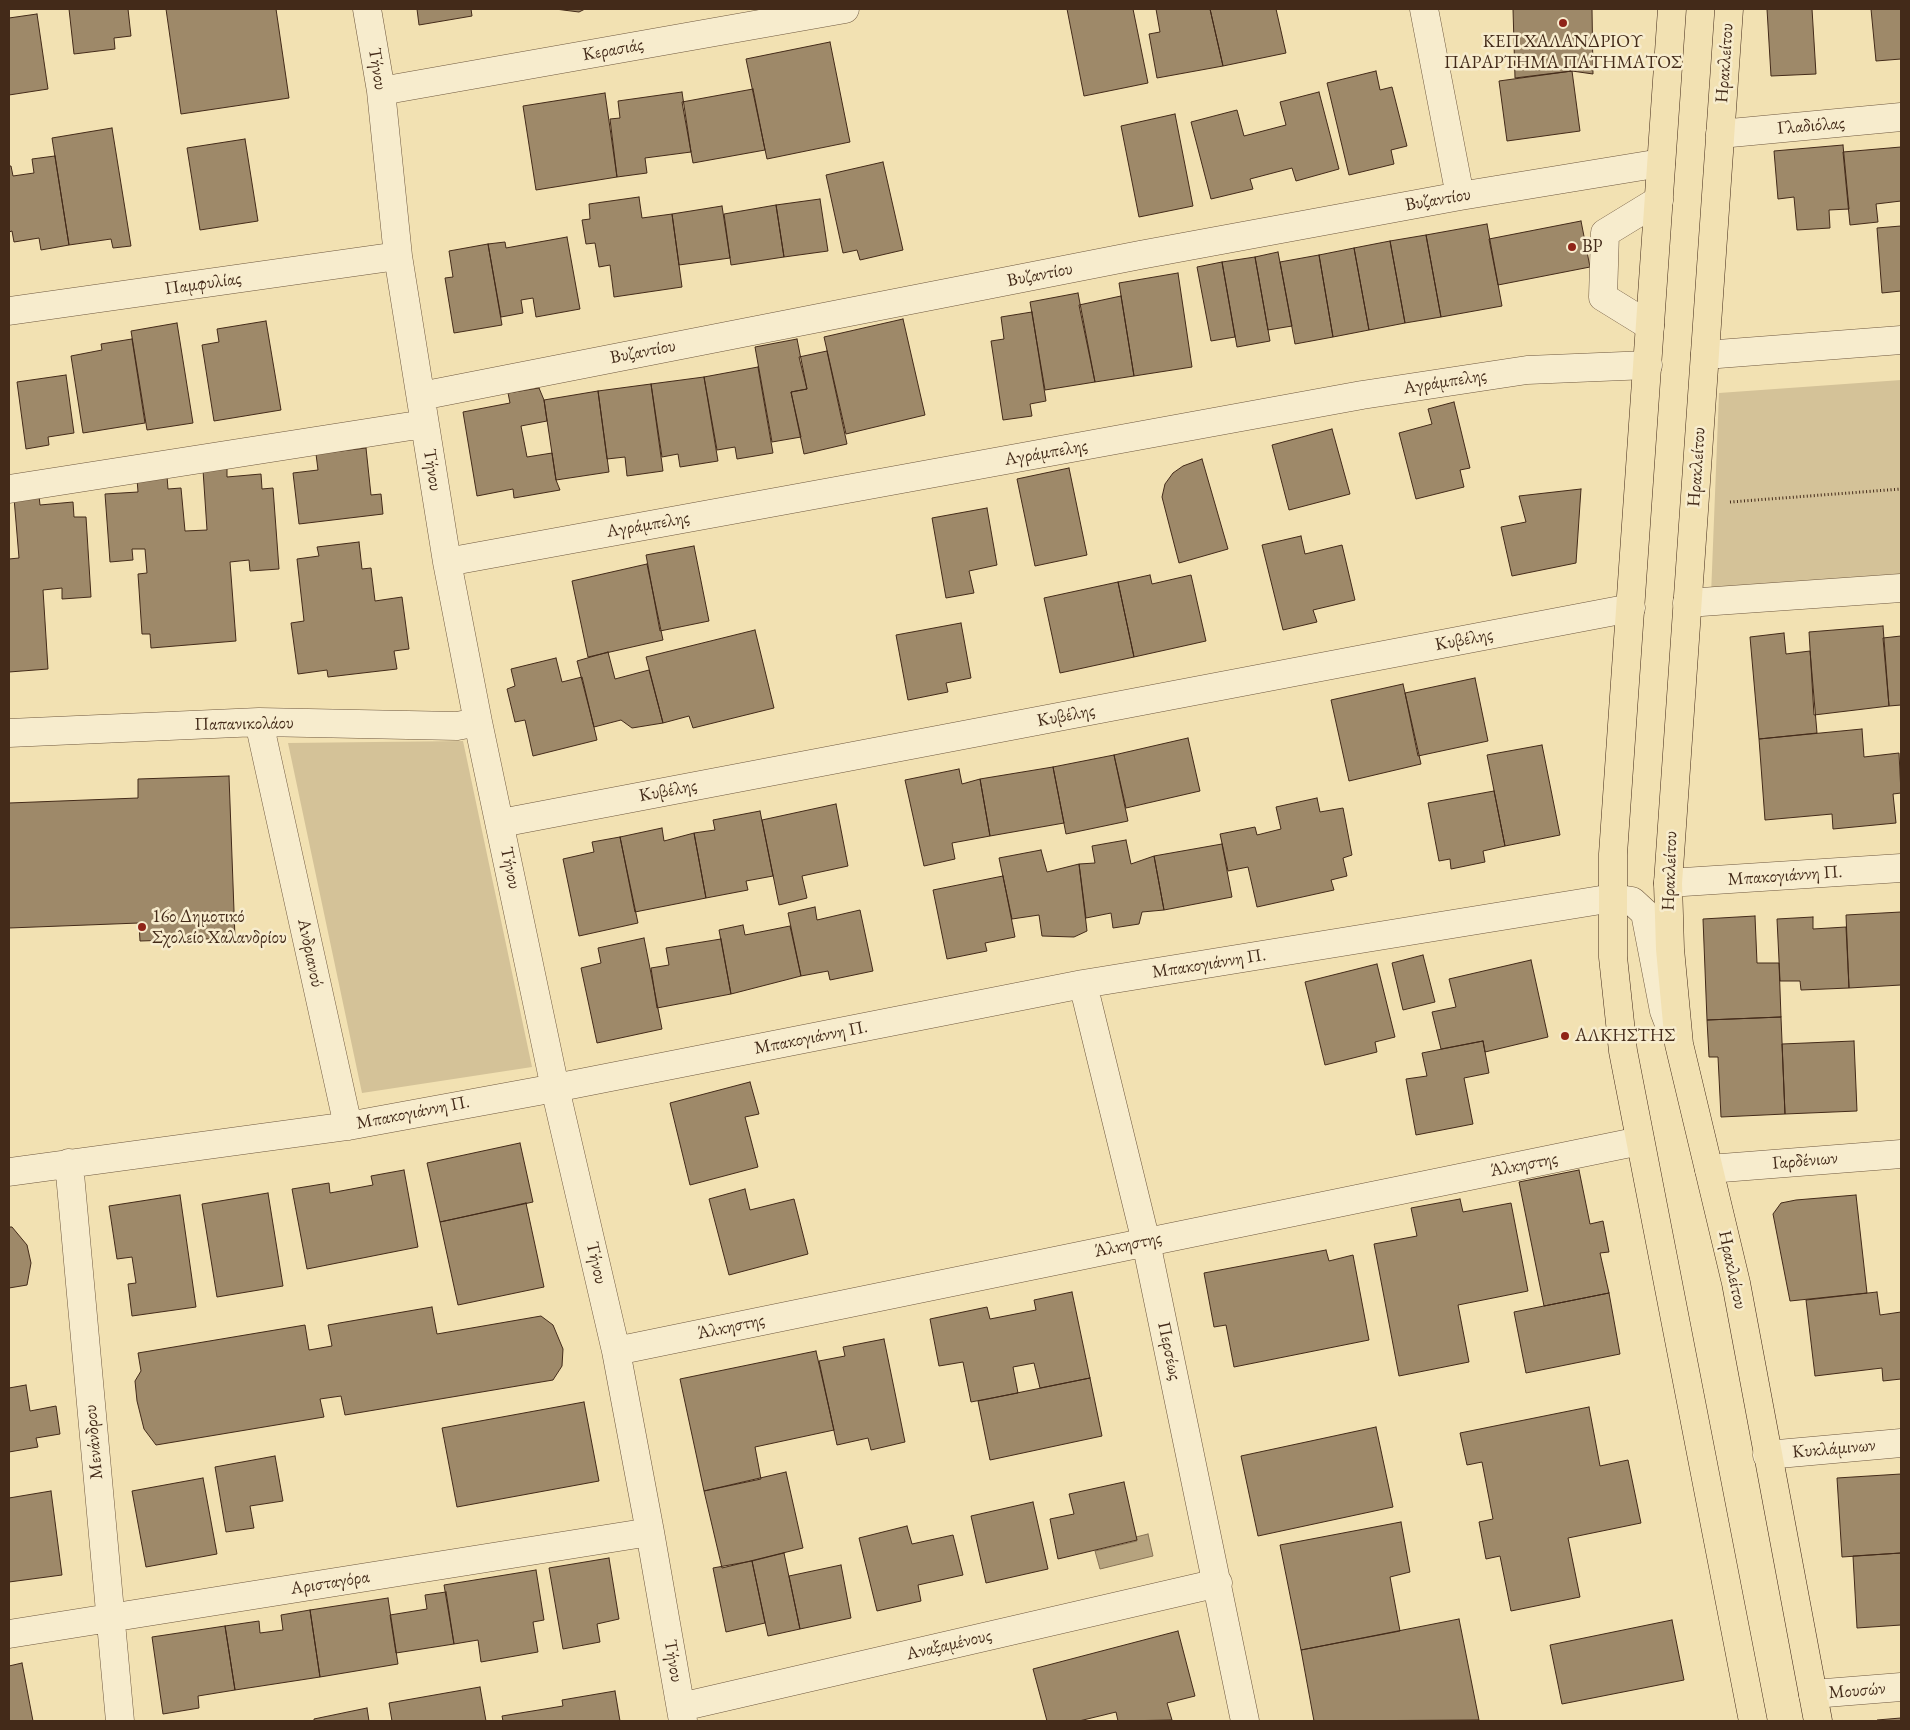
<!DOCTYPE html>
<meta charset="utf-8">
<style>
body{margin:0}
#map{position:relative;width:1910px;height:1730px;overflow:hidden;background:#f2e1b2;font-family:"EB Garamond",serif}
canvas{display:block}
.frame{position:absolute;inset:0;border:10px solid #432a19;pointer-events:none}
</style>
<div id="map">
<canvas width="1910" height="1730"></canvas>
<div class="frame"></div>
</div>
<script>
const g = document.querySelector('canvas').getContext('2d');
g.lineJoin = 'round';
function paint(path, color) {
  g.fillStyle = color;
  g.fill(path, 'evenodd');
}
function shape(rows) {
  const path = new Path2D();
  for (const r of rows) {
    path.moveTo(r[0], r[1]);
    for (let i = 2; i < r.length; i += 2) path.lineTo(r[i], r[i + 1]);
  }
  return path;
}
function stroke(path, color, width, dash) {
  g.strokeStyle = color;
  g.lineWidth = width;
  g.lineCap = dash ? 'butt' : 'round';
  g.setLineDash(dash || []);
  g.stroke(path);
}
function drawText(font, color, halo, rows, align = 'center') {
  g.font = font + ' "EB Garamond",serif';
  g.lineWidth = 5;
  g.setLineDash([]);
  g.textBaseline = 'middle';
  g.strokeStyle = halo;
  g.fillStyle = color;
  for (const [text, x, y, turn = 0] of rows) {
    g.save();
    g.translate(x, y);
    g.rotate((+turn || 0) * Math.PI / 180);
    g.textAlign = isNaN(turn) ? turn : align;
    if (halo) g.strokeText(text, 0, 0);
    g.fillText(text, 0, 0);
    g.restore();
  }
}
const green = shape([
 [1901,380,1901,580,1711,595,1719,393],
 [463,741,532,1067,362,1093,288,743]
]);
const water = shape([
 [1148,1534,1153,1556,1100,1569,1095,1551,1137,1541,1136,1537,1148,1534]
]);
const building = shape([
 [69,9,128,9,131,36,114,38,115,49,74,54,69,9],
 [166,9,276,9,289,98,181,114,166,9],
 [417,9,471,9,472,16,419,25,417,9],
 [555,9,585,9,579,12,555,9],
 [1067,9,1133,9,1148,83,1084,96,1067,9],
 [1156,9,1210,9,1223,66,1157,78,1149,34,1160,32,1156,9],
 [1210,9,1276,9,1286,53,1223,66,1210,9],
 [1513,9,1592,9,1593,74,1572,71,1515,78,1513,9],
 [1767,9,1812,9,1816,74,1771,76,1767,9],
 [1871,9,1901,9,1901,59,1876,61,1871,9],
 [37,14,48,89,9,95,9,18,37,14],
 [830,42,850,142,767,159,746,59,830,42],
 [1376,71,1380,90,1392,87,1407,146,1391,150,1394,164,1349,175,1327,83,1376,71],
 [1572,71,1580,131,1507,141,1499,81,1572,71],
 [753,89,765,150,693,163,682,102,753,89],
 [682,92,691,152,645,158,647,173,617,177,610,119,620,118,618,101,682,92],
 [1319,92,1339,169,1296,181,1292,168,1250,179,1253,189,1211,199,1191,122,1237,110,1244,136,1286,125,1280,102,1319,92],
 [605,93,617,177,536,190,523,106,605,93],
 [1175,114,1193,206,1139,217,1121,126,1175,114],
 [112,128,131,246,113,248,111,239,69,245,52,138,112,128],
 [245,139,258,221,200,230,187,148,245,139],
 [1843,145,1849,209,1829,210,1830,228,1797,230,1794,197,1778,199,1774,151,1843,145],
 [1901,147,1901,201,1876,204,1878,222,1850,225,1843,152,1901,147],
 [55,156,69,245,41,250,39,238,14,242,12,231,9,232,9,166,11,166,13,176,34,173,32,159,55,156],
 [883,162,903,250,860,260,857,250,843,253,826,175,883,162],
 [639,197,642,218,672,214,682,287,614,297,610,265,599,267,595,243,586,244,582,220,590,219,589,204,639,197],
 [820,199,828,251,784,257,776,205,820,199],
 [776,205,784,257,731,265,724,214,776,205],
 [722,206,730,258,679,265,672,214,722,206],
 [1581,221,1590,267,1498,285,1489,239,1581,221],
 [1487,224,1502,306,1441,317,1426,235,1487,224],
 [1901,226,1901,291,1882,293,1877,228,1901,226],
 [1426,235,1441,317,1405,323,1390,241,1426,235],
 [567,237,580,309,536,317,533,298,521,300,523,313,501,317,488,244,505,242,506,248,567,237],
 [1390,241,1405,323,1369,330,1354,248,1390,241],
 [488,244,502,325,454,333,445,278,453,277,449,251,488,244],
 [1354,248,1369,330,1333,337,1319,255,1354,248],
 [1278,252,1292,326,1268,330,1255,257,1278,252],
 [1319,255,1333,337,1295,344,1280,262,1319,255],
 [1255,257,1270,341,1237,347,1222,262,1255,257],
 [1222,262,1235,337,1211,341,1197,267,1222,262],
 [1178,273,1192,367,1134,376,1119,283,1178,273],
 [1078,293,1095,382,1045,390,1030,302,1078,293],
 [1121,296,1134,376,1095,382,1079,305,1121,296],
 [1032,312,1046,401,1030,404,1032,416,1003,420,991,341,1004,339,1001,317,1032,312],
 [903,319,925,415,846,434,824,337,903,319],
 [266,321,281,410,214,421,202,345,219,342,217,329,266,321],
 [177,323,193,423,147,430,131,331,177,323],
 [132,339,145,423,83,433,71,356,102,350,101,344,132,339],
 [797,339,807,389,791,392,801,437,772,442,755,347,797,339],
 [827,351,847,444,804,454,791,392,807,389,799,357,827,351],
 [758,367,773,453,737,459,735,447,717,450,704,377,758,367],
 [66,375,74,433,48,437,49,445,26,449,17,382,66,375],
 [704,377,718,461,680,467,678,454,662,457,651,384,704,377],
 [651,384,663,471,627,476,625,457,607,459,598,391,651,384],
 [539,388,544,400,547,421,521,426,527,457,552,453,556,480,560,490,514,498,513,489,477,496,463,412,510,403,508,393,539,388],
 [598,391,609,472,556,480,544,400,598,391],
 [1454,402,1470,468,1460,470,1464,487,1416,499,1399,433,1432,424,1428,409,1454,402],
 [1332,429,1350,494,1289,510,1272,445,1332,429],
 [366,448,371,495,381,494,383,514,299,524,293,473,318,470,316,454,366,448],
 [1202,459,1228,549,1179,563,1162,497,1165,484,1173,473,1183,466,1202,459],
 [227,468,227,477,261,474,262,489,273,488,279,569,250,571,249,560,230,562,236,641,151,648,150,634,142,634,138,574,147,573,145,549,132,549,133,560,110,562,105,494,138,492,137,479,167,476,168,489,181,488,185,531,207,530,203,470,227,468],
 [1069,468,1087,555,1035,566,1017,479,1069,468],
 [1581,489,1576,563,1512,576,1501,527,1526,522,1519,496,1581,489],
 [39,496,40,505,73,502,74,517,86,517,91,597,62,599,62,588,43,590,48,669,9,672,9,559,19,558,14,498,39,496],
 [987,508,997,565,969,571,974,593,946,598,932,518,987,508],
 [1301,536,1305,554,1342,545,1355,600,1313,610,1317,622,1283,630,1262,545,1301,536],
 [359,542,362,569,371,568,375,601,402,597,409,649,394,651,397,669,328,677,327,670,298,674,291,623,304,621,297,559,319,556,317,547,359,542],
 [694,546,709,621,660,631,646,555,694,546],
 [647,564,663,640,588,657,572,581,647,564],
 [1150,575,1152,584,1191,575,1206,641,1134,657,1118,582,1150,575],
 [1118,582,1134,657,1060,673,1044,598,1118,582],
 [961,623,971,678,946,683,948,692,908,700,896,635,961,623],
 [1883,626,1889,706,1814,715,1809,632,1883,626],
 [755,630,774,708,693,728,689,716,663,723,646,657,755,630],
 [1784,633,1786,654,1810,651,1817,733,1759,739,1750,637,1784,633],
 [1901,636,1901,705,1889,706,1883,638,1901,636],
 [608,652,615,679,649,670,663,723,632,728,621,720,594,727,577,661,608,652],
 [556,658,562,682,582,677,597,740,533,756,525,720,515,722,507,689,515,686,511,669,556,658],
 [1475,678,1488,741,1418,756,1405,693,1475,678],
 [1403,684,1421,764,1349,781,1331,700,1403,684],
 [1862,729,1864,757,1899,753,1901,793,1893,794,1896,823,1833,829,1832,814,1765,820,1759,739,1862,729],
 [1188,738,1200,791,1126,808,1114,755,1188,738],
 [1542,745,1560,835,1505,846,1487,755,1542,745],
 [1114,755,1128,821,1066,834,1053,767,1114,755],
 [1053,767,1064,823,990,836,980,779,1053,767],
 [959,769,962,784,980,779,990,836,952,843,955,859,924,866,905,780,959,769],
 [229,776,235,938,140,941,139,923,9,928,9,803,138,798,138,779,229,776],
 [1494,791,1505,846,1483,851,1485,862,1451,869,1450,859,1439,861,1428,803,1494,791],
 [1317,798,1320,812,1343,808,1352,855,1343,858,1347,876,1331,880,1334,890,1257,907,1248,867,1228,871,1220,834,1255,827,1257,835,1281,829,1276,807,1317,798],
 [836,804,848,866,802,876,807,898,779,905,762,820,836,804],
 [760,811,773,876,746,881,748,890,706,898,694,833,715,830,713,820,760,811],
 [662,828,664,841,694,833,706,898,635,912,620,837,662,828],
 [620,837,638,923,579,936,563,859,594,852,592,842,620,837],
 [1126,840,1131,864,1154,856,1164,910,1142,912,1139,924,1113,928,1111,913,1086,918,1079,864,1095,863,1092,846,1126,840],
 [1222,844,1232,897,1164,910,1154,856,1222,844],
 [1041,850,1047,872,1079,864,1087,931,1074,937,1042,936,1039,915,1012,919,999,858,1041,850],
 [1003,876,1015,937,985,943,987,951,947,959,933,890,1003,876],
 [815,907,817,920,860,910,873,971,830,980,828,971,801,976,788,913,815,907],
 [1901,912,1901,985,1849,988,1846,915,1901,912],
 [1755,916,1757,963,1779,963,1781,1017,1707,1020,1703,919,1755,916],
 [1813,917,1813,929,1846,927,1849,988,1801,990,1800,981,1780,981,1777,919,1813,917],
 [743,925,745,935,790,926,801,976,731,994,719,930,743,925],
 [644,938,662,1029,597,1043,581,968,601,963,598,948,644,938],
 [721,939,731,994,657,1008,651,968,669,965,666,948,721,939],
 [1423,955,1435,1002,1403,1010,1392,963,1423,955],
 [1531,960,1548,1037,1485,1052,1483,1041,1441,1049,1432,1012,1456,1007,1449,979,1531,960],
 [1377,964,1395,1037,1375,1042,1377,1052,1325,1065,1305,982,1377,964],
 [1781,1017,1785,1114,1721,1117,1718,1057,1709,1057,1707,1020,1781,1017],
 [1483,1041,1489,1073,1464,1078,1473,1124,1416,1135,1406,1079,1427,1076,1422,1053,1483,1041],
 [1854,1041,1857,1111,1785,1114,1782,1044,1854,1041],
 [750,1082,759,1114,745,1117,758,1167,690,1185,670,1103,750,1082],
 [520,1143,533,1202,440,1222,427,1163,520,1143],
 [404,1170,418,1247,307,1269,292,1189,329,1183,330,1193,373,1185,371,1176,404,1170],
 [1579,1170,1590,1224,1603,1221,1609,1252,1600,1253,1609,1293,1544,1306,1519,1182,1579,1170],
 [745,1189,750,1210,794,1199,808,1254,729,1275,709,1199,745,1189],
 [268,1193,283,1286,217,1297,202,1204,268,1193],
 [180,1195,196,1307,132,1316,128,1284,136,1283,132,1257,117,1259,109,1206,180,1195],
 [1856,1195,1867,1293,1790,1301,1773,1214,1781,1203,1796,1200,1856,1195],
 [1460,1199,1463,1212,1511,1203,1528,1291,1458,1305,1469,1362,1399,1376,1374,1244,1417,1236,1411,1208,1460,1199],
 [526,1203,544,1287,458,1305,440,1222,526,1203],
 [9,1227,12,1227,27,1245,31,1263,27,1285,9,1288,9,1227],
 [1326,1250,1329,1261,1353,1255,1369,1340,1234,1367,1226,1325,1214,1327,1204,1273,1326,1250],
 [1072,1292,1090,1378,1040,1388,1034,1363,1013,1367,1018,1393,971,1402,963,1362,939,1366,930,1319,987,1307,990,1319,1036,1310,1034,1300,1072,1292],
 [1877,1292,1880,1315,1901,1312,1901,1379,1883,1381,1882,1368,1815,1376,1806,1300,1877,1292],
 [1609,1293,1620,1354,1526,1373,1514,1312,1609,1293],
 [432,1307,437,1334,541,1316,553,1325,563,1349,562,1366,553,1380,345,1415,341,1396,320,1399,324,1417,156,1445,144,1429,137,1401,135,1381,141,1371,138,1353,305,1325,309,1350,332,1346,328,1325,432,1307],
 [884,1339,905,1442,871,1450,868,1438,837,1445,819,1361,845,1356,843,1347,884,1339],
 [816,1351,834,1430,755,1447,761,1479,704,1491,680,1379,816,1351],
 [1090,1378,1102,1436,990,1460,978,1401,1090,1378],
 [26,1385,30,1411,56,1406,60,1434,36,1438,38,1447,9,1452,9,1388,26,1385],
 [584,1402,599,1481,457,1507,442,1428,584,1402],
 [1589,1407,1600,1466,1628,1460,1641,1523,1568,1538,1580,1597,1511,1611,1500,1556,1486,1559,1479,1522,1493,1519,1482,1462,1467,1465,1460,1433,1589,1407],
 [1376,1427,1393,1507,1258,1536,1241,1456,1376,1427],
 [275,1456,283,1501,250,1506,254,1528,226,1532,215,1467,275,1456],
 [786,1472,803,1548,722,1568,704,1491,786,1472],
 [1901,1474,1901,1553,1842,1557,1837,1478,1901,1474],
 [203,1478,217,1554,146,1567,132,1491,203,1478],
 [1124,1482,1137,1540,1058,1559,1050,1519,1074,1514,1069,1494,1124,1482],
 [51,1491,62,1575,9,1582,9,1498,51,1491],
 [1033,1502,1048,1569,986,1583,971,1516,1033,1502],
 [1401,1522,1410,1572,1390,1577,1400,1631,1301,1650,1280,1545,1401,1522],
 [907,1526,912,1544,953,1535,963,1575,918,1585,921,1601,877,1611,859,1538,907,1526],
 [784,1553,800,1629,768,1636,752,1561,784,1553],
 [1901,1553,1901,1625,1857,1628,1853,1556,1901,1553],
 [609,1558,619,1619,597,1624,600,1642,563,1649,549,1568,609,1558],
 [752,1561,765,1623,726,1632,713,1568,752,1561],
 [841,1565,851,1618,800,1629,789,1576,841,1565],
 [536,1570,544,1620,533,1622,538,1652,481,1662,478,1640,454,1644,444,1585,536,1570],
 [446,1592,454,1644,396,1653,390,1615,427,1609,425,1595,446,1592],
 [388,1598,398,1664,320,1677,310,1610,388,1598],
 [310,1610,320,1677,235,1690,225,1626,259,1621,260,1633,283,1630,281,1615,310,1610],
 [1459,1619,1479,1720,1314,1721,1301,1650,1459,1619],
 [1672,1620,1684,1680,1562,1704,1550,1645,1672,1620],
 [225,1626,235,1690,198,1696,199,1708,163,1714,152,1637,225,1626],
 [1178,1631,1195,1696,1167,1703,1172,1720,1118,1721,1116,1712,1079,1721,1047,1721,1033,1669,1178,1631],
 [22,1663,33,1721,9,1721,9,1666,22,1663],
 [480,1687,486,1721,392,1721,389,1703,480,1687],
 [615,1691,620,1721,503,1721,502,1716,563,1706,562,1700,615,1691],
 [367,1708,369,1721,314,1721,314,1719,367,1708],
 [1901,1718,1901,1721,1877,1721,1877,1720,1901,1718]
]);
const path = shape([
 [1730,502,1901,489]
]);
const minor = shape([
 [367,9,381,91,398,256,447,562,478,722,555,1088,616,1351,650,1532,683,1721],
 [1424,9,1460,196],
 [381,91,845,9],
 [1720,134,1901,117],
 [9,311,398,256],
 [1650,326,1603,297,1605,233,1659,200],
 [1705,355,1901,340],
 [421,396,1140,255,1460,196,1661,163],
 [9,489,424,424],
 [447,562,1362,395,1527,370,1648,365],
 [1687,603,1901,588],
 [259,722,348,1126],
 [9,733,259,722,457,726,478,722],
 [501,823,1631,608],
 [1668,883,1901,868],
 [1083,984,1146,1242,1245,1721],
 [69,1163,120,1721],
 [1709,1169,1901,1154],
 [9,1172,348,1126,555,1088,1083,984,1613,898,1632,901,1645,913,1664,1011,1669,1024],
 [616,1351,1640,1141],
 [1767,1455,1901,1443],
 [9,1634,650,1532],
 [1813,1694,1901,1687],
 [681,1707,1218,1583]
]);
const major = shape([
 [1672,9,1613,854,1613,957,1623,1051,1753,1721],
 [1729,9,1668,883,1670,949,1679,1044,1736,1283,1818,1721]
]);
const markers = [
 [1563,23,5,"#8f2418"],
 [1572,247,5,"#8f2418"],
 [142,927,5,"#8f2418"],
 [1565,1036,5,"#8f2418"]
];
const poiNames = [
 ["ΚΕΠ ΧΑΛΑΝΔΡΙΟΥ",1563,42,"center"],
 ["ΠΑΡΑΡΤΗΜΑ ΠΑΤΗΜΑΤΟΣ",1563,63,"center"],
 ["BP",1582,247],
 ["16ο Δημοτικό",152,917],
 ["Σχολείο Χαλανδρίου",152,938],
 ["ΑΛΚΗΣΤΗΣ",1575,1036]
];
const streetNames = [
 ["Κερασιάς",613,50,-10],
 ["Ηρακλείτου",1725,63,-86],
 ["Τήνου",377,69,81],
 ["Γλαδιόλας",1811,126,-5],
 ["Βυζαντίου",1438,200,-10],
 ["Βυζαντίου",1040,275,-11],
 ["Παμφυλίας",203,284,-8],
 ["Βυζαντίου",643,352,-11],
 ["Αγράμπελης",1445,382,-9],
 ["Αγράμπελης",1046,453,-10],
 ["Ηρακλείτου",1697,467,-86],
 ["Τήνου",432,470,81],
 ["Αγράμπελης",648,525,-10],
 ["Κυβέλης",1464,640,-11],
 ["Κυβέλης",1066,716,-11],
 ["Παπανικολάου",244,724,-1],
 ["Κυβέλης",668,791,-11],
 ["Τήνου",510,868,78],
 ["Ηρακλείτου",1670,871,-88],
 ["Μπακογιάννη Π.",1785,876,-4],
 ["Ανδριανού",310,953,78],
 ["Μπακογιάννη Π.",1209,964,-9],
 ["Μπακογιάννη Π.",811,1038,-11],
 ["Μπακογιάννη Π.",413,1113,-11],
 ["Γαρδένιων",1805,1161,-5],
 ["Άλκηστης",1524,1165,-11],
 ["Άλκηστης",1128,1245,-12],
 ["Τήνου",596,1263,77],
 ["Ηρακλείτου",1732,1270,78],
 ["Άλκηστης",731,1327,-12],
 ["Περσέως",1169,1351,78],
 ["Μενάνδρου",94,1442,-95],
 ["Κυκλάμινων",1834,1449,-5],
 ["Αρισταγόρα",330,1583,-9],
 ["Αναξαμένους",949,1645,-13],
 ["Τήνου",673,1661,80],
 ["Μουσών",1857,1691,-5]
];
paint(green, '#d4c298');
paint(water, '#b6a37e');
stroke(water, '#887356', 1);
paint(building, '#9e8969');
stroke(building, '#432a19', 1);
stroke(minor, '#6f583f', 29);
stroke(major, '#432a19', 29);
stroke(path, '#432a19', 3, [1, 2.5]);
stroke(minor, '#f7eccd', 28);
stroke(major, '#f2e1b2', 28);
for (const [x, y, r, color] of markers) {
  const dot = new Path2D();
  dot.arc(x, y, r, 0, 2 * Math.PI);
  g.fillStyle = color;
  g.fill(dot);
  stroke(dot, '#f7eccd', 2);
}
drawText('18px', '#432a19', '#f7eccd', poiNames, 'left');
drawText('18px', '#432a19', '#f7eccd', streetNames);
</script>
